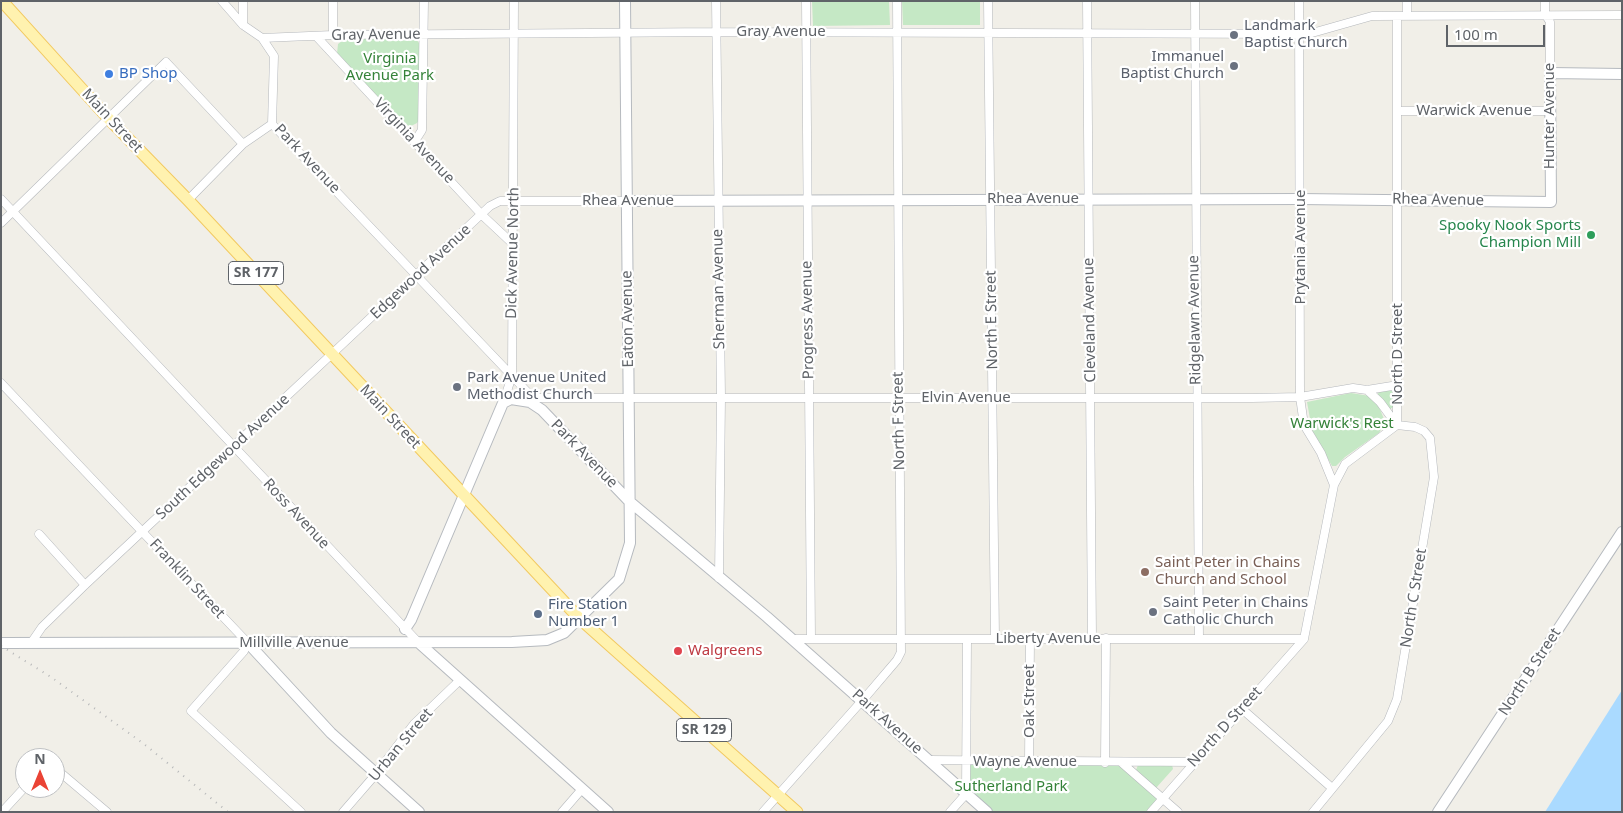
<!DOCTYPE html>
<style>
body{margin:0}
#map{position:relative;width:1623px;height:813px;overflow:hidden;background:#f1efe8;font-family:"Noto Sans",sans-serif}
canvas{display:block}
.frame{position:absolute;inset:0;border:2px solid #5f6368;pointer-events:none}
.north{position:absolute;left:15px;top:748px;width:50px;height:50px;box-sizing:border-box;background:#fff;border:1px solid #bfc1c3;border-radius:50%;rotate:0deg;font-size:14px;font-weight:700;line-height:20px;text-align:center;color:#5f6368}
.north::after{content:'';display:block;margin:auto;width:18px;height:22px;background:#ea4335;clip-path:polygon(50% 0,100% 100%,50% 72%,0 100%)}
.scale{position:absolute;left:1446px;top:25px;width:99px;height:22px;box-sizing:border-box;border:2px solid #5f6368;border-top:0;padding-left:6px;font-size:15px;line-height:18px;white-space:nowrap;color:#5f6368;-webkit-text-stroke:4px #fff;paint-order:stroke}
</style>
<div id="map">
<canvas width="1623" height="813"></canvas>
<div class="frame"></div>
<div class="north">N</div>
<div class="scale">100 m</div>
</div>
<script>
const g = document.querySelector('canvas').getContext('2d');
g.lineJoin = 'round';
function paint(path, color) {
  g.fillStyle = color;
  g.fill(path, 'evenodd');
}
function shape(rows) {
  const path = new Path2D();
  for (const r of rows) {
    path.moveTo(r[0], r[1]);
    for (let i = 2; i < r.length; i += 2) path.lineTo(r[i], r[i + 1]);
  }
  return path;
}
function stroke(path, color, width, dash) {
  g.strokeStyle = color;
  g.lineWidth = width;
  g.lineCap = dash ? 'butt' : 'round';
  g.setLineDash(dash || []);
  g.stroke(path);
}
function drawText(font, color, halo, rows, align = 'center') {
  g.font = font + ' "Noto Sans",sans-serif';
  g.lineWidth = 4.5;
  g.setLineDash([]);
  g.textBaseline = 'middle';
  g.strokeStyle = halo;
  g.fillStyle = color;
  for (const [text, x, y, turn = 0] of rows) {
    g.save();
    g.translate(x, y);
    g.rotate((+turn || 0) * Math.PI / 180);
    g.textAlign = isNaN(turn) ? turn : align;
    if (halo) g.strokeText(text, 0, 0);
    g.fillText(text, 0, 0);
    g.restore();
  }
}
const green = shape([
 [812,1,889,1,890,25,813,26],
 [902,1,980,1,980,25,903,25],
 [346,38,416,39,419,43,420,118,417,123,411,126,404,125,337,54,338,44],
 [1391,390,1395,393,1393,407,1389,410,1377,395,1379,392],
 [1351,393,1370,396,1379,407,1384,419,1383,426,1379,433,1345,457,1336,466,1332,466,1312,430,1307,402],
 [966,761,1122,763,1162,798,1151,812,987,812,966,794],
 [1138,765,1172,765,1173,769,1156,788,1136,770]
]);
const water = shape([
 [1622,690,1622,812,1545,812]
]);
const street = shape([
 [222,1,243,25,262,38,274,56,272,124,535,400],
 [333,1,333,35],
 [716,1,721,397,719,578],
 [806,1,811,639],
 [988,1,995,639],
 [1087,1,1092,638],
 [1195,1,1199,639],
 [1299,1,1300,397,1304,425,1321,453,1334,485],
 [1545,1,1545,14,1550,22,1550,73],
 [1407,15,1407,1],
 [1397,16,1397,425],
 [243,25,243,1],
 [316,36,482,215,513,244],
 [262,38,333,35,716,32,1300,34,1312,33,1372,16,1622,15],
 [1398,111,1550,111],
 [415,141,422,130,424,1],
 [1,199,418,642],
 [188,200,243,144,272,124],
 [1,223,166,62,243,144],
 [1,383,247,642,244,651,191,711,301,812],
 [532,398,1252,398,1300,397,1353,388,1367,390,1398,385],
 [503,403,512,376,514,1],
 [39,534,85,585],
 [792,639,1304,639],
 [31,643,42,627,85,585,490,206,500,201,626,201],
 [1242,709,1332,788],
 [929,760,1193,762],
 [1029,762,1030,639],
 [1105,763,1106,638],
 [1122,763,1178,812],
 [55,768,107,812],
 [2,812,25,787],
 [343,812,376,774,414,724,460,680],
 [562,812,582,789],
 [763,812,868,694,897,660,901,652,897,1],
 [950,812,966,794,967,640],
 [1151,812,1304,639,1334,485,1345,464,1397,425],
 [1313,812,1388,721,1397,699,1434,477,1430,438,1424,431,1415,427,1397,425,1380,402,1367,390]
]);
const secondary = shape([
 [626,201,1300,199,1551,202,1550,73,1622,74],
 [405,629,411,620,503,403,511,399,530,402,542,410,629,501,767,617,987,812],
 [247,642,331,733,419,812],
 [418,642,608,812],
 [1,643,512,642,547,640,564,633,619,579,630,543,625,1],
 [1438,812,1622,532]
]);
const primary = shape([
 [2,1,108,118,188,200,579,618,797,812]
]);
const rail = shape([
 [1,646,51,677,144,744,228,812]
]);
const markers = [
 [1234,35,5,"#6b7280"],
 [1234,66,5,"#6b7280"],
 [109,74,5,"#3f7fe0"],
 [1591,235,5,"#2e9e5b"],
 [457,387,5,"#6b7280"],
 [1145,572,5,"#8d6e63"],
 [1153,612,5,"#6b7280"],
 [538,614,5,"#5c6f8a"],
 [678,651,5,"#e0444e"]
];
const shields = [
 [256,273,55],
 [704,730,55]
];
const shieldNames = [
 ["SR 177",256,273],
 ["SR 129",704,730]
];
const worshipNames = [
 ["Landmark",1244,26],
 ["Baptist Church",1244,43],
 ["Immanuel",1224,57,"right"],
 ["Baptist Church",1224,74,"right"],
 ["Park Avenue United",467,378],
 ["Methodist Church",467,395],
 ["Saint Peter in Chains",1163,603],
 ["Catholic Church",1163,620]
];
const streetNames = [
 ["Gray Avenue",781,32],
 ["Gray Avenue",376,35,-1],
 ["Warwick Avenue",1474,111],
 ["Hunter Avenue",1550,116,-90],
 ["Main Street",112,121,47],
 ["Virginia Avenue",414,141,47],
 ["Park Avenue",307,159,47],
 ["Rhea Avenue",1033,199],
 ["Rhea Avenue",1438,200,1],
 ["Rhea Avenue",628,201],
 ["Prytania Avenue",1301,247,-90],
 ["Dick Avenue North",513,253,-89],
 ["Edgewood Avenue",421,272,-43],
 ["Sherman Avenue",719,289,-91],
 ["Eaton Avenue",628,319,-91],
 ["Progress Avenue",808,320,-91],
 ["North E Street",992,320,-91],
 ["Cleveland Avenue",1090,320,-91],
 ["Ridgelawn Avenue",1195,320,-91],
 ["North D Street",1398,354,-90],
 ["Elvin Avenue",966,398],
 ["Main Street",390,417,47],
 ["North F Street",899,421,-91],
 ["Park Avenue",584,454,46],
 ["South Edgewood Avenue",223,457,-43],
 ["Ross Avenue",296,514,47],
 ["Franklin Street",187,579,47],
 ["North C Street",1414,598,-81],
 ["Liberty Avenue",1048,639],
 ["Millville Avenue",294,643],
 ["North B Street",1530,672,-57],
 ["Oak Street",1030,701,-90],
 ["Park Avenue",887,722,42],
 ["North D Street",1225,727,-48],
 ["Urban Street",401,745,-50],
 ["Wayne Avenue",1025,762]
];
const parkNames = [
 ["Virginia",390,59],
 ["Avenue Park",390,76],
 ["Warwick's Rest",1342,424],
 ["Sutherland Park",1011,787]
];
const shopNames = [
 ["BP Shop",119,74]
];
const leisureNames = [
 ["Spooky Nook Sports",1581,226],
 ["Champion Mill",1581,243]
];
const educationNames = [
 ["Saint Peter in Chains",1155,563],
 ["Church and School",1155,580]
];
const serviceNames = [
 ["Fire Station",548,605],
 ["Number 1",548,622]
];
const healthNames = [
 ["Walgreens",688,651]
];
paint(green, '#c5e8c5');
paint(water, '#aadaff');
stroke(street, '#b5b8bc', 9);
stroke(secondary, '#b6babf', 12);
stroke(primary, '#f2c960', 13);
stroke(street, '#fff', 8);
stroke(secondary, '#fff', 10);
stroke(primary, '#fff2af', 11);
stroke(rail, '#b6b7b8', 2, [1, 6]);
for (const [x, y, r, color] of markers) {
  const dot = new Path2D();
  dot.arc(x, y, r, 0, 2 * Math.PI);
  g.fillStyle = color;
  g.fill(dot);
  stroke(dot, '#fff', 2);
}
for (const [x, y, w] of shields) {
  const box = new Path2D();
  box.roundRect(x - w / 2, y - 11.5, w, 23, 4);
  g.fillStyle = '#fff';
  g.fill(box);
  stroke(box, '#5f6368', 1);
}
drawText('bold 14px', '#5f6368', null, shieldNames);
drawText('15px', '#5b616d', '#fff', worshipNames, 'left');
drawText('15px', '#5f6368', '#fff', streetNames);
drawText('15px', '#348238', '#fff', parkNames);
drawText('15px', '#366cbe', '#fff', shopNames, 'left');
drawText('15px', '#27864d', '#fff', leisureNames, 'right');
drawText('15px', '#785e54', '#fff', educationNames, 'left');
drawText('15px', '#4e5e75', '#fff', serviceNames, 'left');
drawText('15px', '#be3a42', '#fff', healthNames, 'left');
</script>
